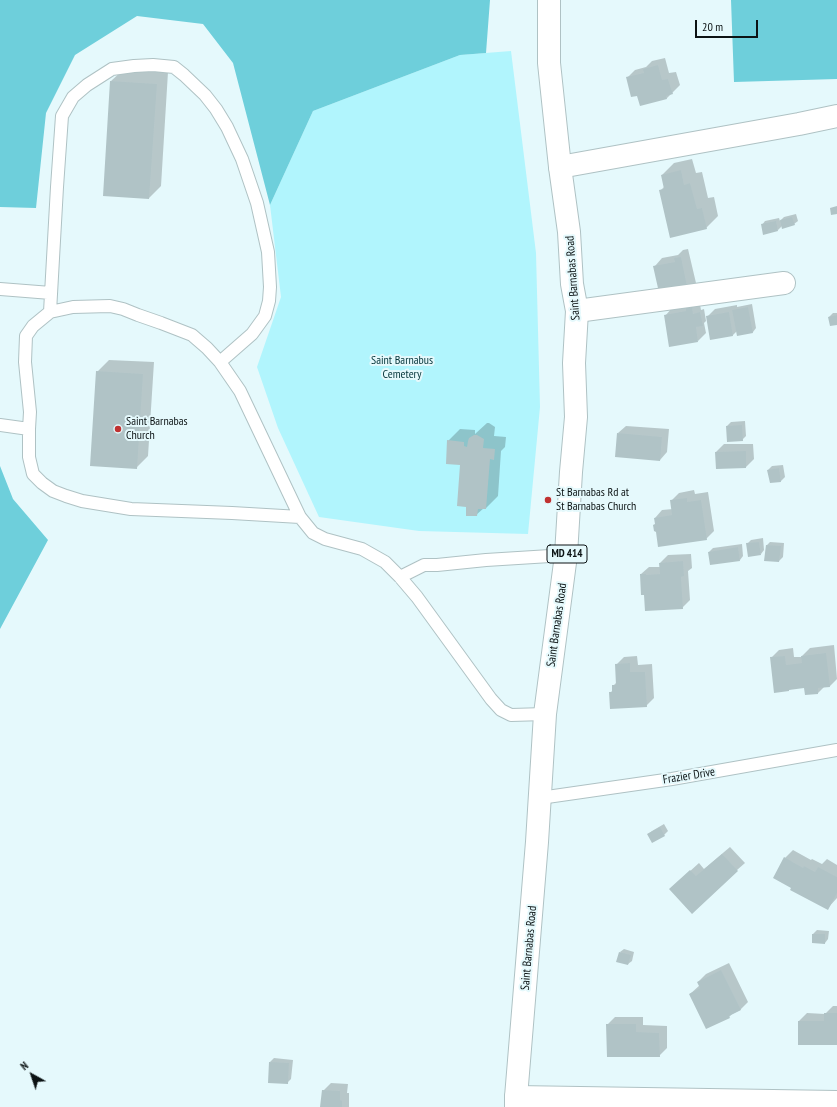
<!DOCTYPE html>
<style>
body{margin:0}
#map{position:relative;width:837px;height:1107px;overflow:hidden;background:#e5f9fc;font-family:"PT Sans Narrow",sans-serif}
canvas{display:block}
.north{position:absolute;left:12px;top:1055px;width:40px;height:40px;-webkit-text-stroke:3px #e5f9fc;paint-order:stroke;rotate:320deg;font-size:11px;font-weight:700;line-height:16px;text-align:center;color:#0c1314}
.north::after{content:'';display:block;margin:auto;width:14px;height:18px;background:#0c1314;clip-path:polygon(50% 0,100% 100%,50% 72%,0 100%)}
.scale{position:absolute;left:695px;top:20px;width:63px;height:18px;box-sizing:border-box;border:2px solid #0c1314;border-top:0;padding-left:5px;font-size:12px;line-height:14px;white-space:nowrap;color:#0c1314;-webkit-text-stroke:3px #e5f9fc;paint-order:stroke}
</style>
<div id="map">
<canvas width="837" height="1107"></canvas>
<div class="north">N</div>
<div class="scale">20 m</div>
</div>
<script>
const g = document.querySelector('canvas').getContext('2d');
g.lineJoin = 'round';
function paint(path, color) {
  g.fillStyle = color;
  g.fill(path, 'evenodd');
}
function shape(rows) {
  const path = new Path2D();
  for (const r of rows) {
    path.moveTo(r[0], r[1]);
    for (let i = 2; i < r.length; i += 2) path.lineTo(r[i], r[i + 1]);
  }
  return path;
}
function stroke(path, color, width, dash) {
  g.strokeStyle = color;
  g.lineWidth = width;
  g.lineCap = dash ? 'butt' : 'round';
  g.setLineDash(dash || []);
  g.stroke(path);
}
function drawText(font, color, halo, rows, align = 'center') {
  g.font = font + ' "PT Sans Narrow",sans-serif';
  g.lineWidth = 4;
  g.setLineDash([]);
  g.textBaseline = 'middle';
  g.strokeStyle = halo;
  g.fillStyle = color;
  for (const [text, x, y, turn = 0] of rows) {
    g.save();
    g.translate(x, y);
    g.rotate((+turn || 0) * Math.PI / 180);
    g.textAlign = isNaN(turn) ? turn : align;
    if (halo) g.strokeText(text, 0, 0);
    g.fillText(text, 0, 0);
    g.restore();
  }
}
const green = shape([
 [511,51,536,253,540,407,528,534,419,531,319,517,278,428,257,367,281,297,270,205,313,111,460,55]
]);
const forest = shape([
 [0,0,490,0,486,53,460,55,313,111,270,205,233,63,203,24,137,16,75,55,46,113,36,208,0,207],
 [731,0,837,0,837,79,734,82],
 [0,466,13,499,48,540,0,629]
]);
const shadow = shape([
 [665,58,669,73,676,72,680,85,666,99,638,95,627,78,635,70,646,67,652,61],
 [123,70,168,72,161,186,149,198,111,81],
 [692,159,696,173,702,172,708,198,714,197,718,216,706,228,660,191,665,186,662,175,674,163],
 [796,214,798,221,794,224,782,226,778,230,762,225,765,221,779,218,780,221,784,217],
 [688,249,696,283,688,290,655,266,662,258,678,255,683,250],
 [699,299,701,310,704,309,706,321,704,323,706,333,698,341,665,316,672,308],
 [752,304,756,328,753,332,737,331,733,335,711,338,707,317,715,309,737,305,737,307],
 [833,313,837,313,837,324,829,317],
 [109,360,154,362,148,456,136,468,97,372],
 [745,421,746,436,742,440,727,426,731,422],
 [487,423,489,423,495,427,494,436,506,437,505,447,501,451,498,496,486,508,484,508,476,515,461,464,448,441,460,429,475,430,475,434],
 [626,426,669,429,667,452,660,460,618,433],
 [724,444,753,444,754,459,746,467,716,452],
 [783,465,785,477,781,481,771,482,768,470,772,466],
 [694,490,695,494,708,492,714,531,706,539,656,524,655,518,662,510,673,509,671,501,679,493],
 [763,538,764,550,761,554,747,544,751,540],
 [770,542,784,543,783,557,779,561,767,545],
 [742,544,743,556,740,560,709,552,713,548],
 [691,554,692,568,688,571,690,600,682,608,645,594,641,574,649,567,661,567,660,563,668,555],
 [834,645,837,679,830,686,824,687,818,693,805,687,791,689,789,690,771,658,779,650,793,648,794,657,801,657,810,648],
 [637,656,638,665,652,664,654,698,646,706,610,693,613,690,613,686,617,682,616,665,624,657],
 [664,824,668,831,664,835,653,842,648,834,652,831],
 [730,847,745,863,737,870,678,882,699,863,704,869],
 [793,850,811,860,812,859,822,864,827,859,837,865,837,898,827,909,785,858],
 [817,930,829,931,828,939,825,943,813,934],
 [624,949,634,952,632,961,628,964,620,952],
 [729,963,748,1002,740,1010,732,1014,729,1017,690,994,700,985,698,982,706,974],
 [833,1006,837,1006,837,1045,799,1021,807,1013,825,1014],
 [615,1017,643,1017,643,1025,667,1026,667,1048,659,1056,607,1025],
 [274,1058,293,1060,291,1079,287,1083,270,1062],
 [331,1083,348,1084,347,1093,349,1093,349,1107,321,1107,323,1091]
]);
const building = shape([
 [658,65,662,80,668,79,673,94,666,96,667,99,640,106,637,96,631,97,626,77,644,73,643,69],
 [110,81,157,84,149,199,103,196],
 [681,170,684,185,690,183,697,209,702,208,707,229,670,238,659,190,664,189,661,175],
 [837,206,837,214,831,215,830,208],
 [792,217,795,225,782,229,780,220],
 [776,221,778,231,763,235,761,224],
 [681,257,688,291,660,297,653,266,675,262,674,258],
 [692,307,693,314,700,312,703,326,696,327,698,342,669,347,664,315,686,311,686,308],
 [748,307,753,333,737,336,732,310],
 [729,312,733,336,710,340,706,316],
 [837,315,837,325,830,326,828,317],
 [96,371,143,374,137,469,90,466],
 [742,425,743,441,727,442,726,426],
 [617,433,662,437,660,461,615,457],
 [474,435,477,435,484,439,483,448,495,449,494,460,490,459,486,509,478,509,477,516,466,516,466,507,457,506,460,465,446,464,447,440,464,442,464,446,467,447,468,441,469,438],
 [746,451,746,468,716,469,715,452],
 [779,468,781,482,770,483,767,470],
 [687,498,687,502,701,500,707,540,658,547,656,532,654,531,653,525,655,524,654,518,672,515,670,500],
 [759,542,761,555,748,557,746,543],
 [766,545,781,546,779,562,764,561],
 [738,547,740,561,710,565,708,552],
 [683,561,684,576,681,577,683,609,645,611,644,595,641,595,640,574,646,574,646,575,660,574,659,563],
 [826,653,830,687,818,688,818,694,805,695,804,688,789,690,789,691,774,693,770,657,785,656,786,665,802,663,801,656],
 [630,663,630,672,645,672,647,707,610,709,609,692,612,692,612,685,616,685,615,664],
 [660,827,665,836,652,843,647,834],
 [722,854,738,871,692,914,669,889,690,870,696,876],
 [784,857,803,868,804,866,815,872,818,867,837,877,837,893,828,910,790,890,791,888,773,878],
 [812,934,825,934,825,944,812,943],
 [619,952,631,955,628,965,616,962],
 [721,970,741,1010,729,1016,730,1018,706,1029,689,994,700,988,697,982],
 [824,1013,837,1013,837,1045,798,1045,798,1021,824,1021],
 [606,1024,636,1024,636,1032,659,1033,660,1057,607,1057],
 [269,1062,289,1063,288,1084,268,1083],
 [322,1090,340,1091,340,1100,342,1101,342,1107,320,1107]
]);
const service = shape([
 [0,289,51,293],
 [50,312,73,307,110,306,123,309,138,315,161,323,192,335,207,348,220,362,240,391,300,517],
 [220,362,252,334,265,316,269,301,270,287,268,252,257,203,242,159,227,127,216,109,205,95,184,75,174,67,153,65,134,66,112,69,87,85,73,97,62,116,57,187,50,312,33,326,26,336,25,362,30,412,29,429,29,457,33,474,42,483,53,491,66,496,82,501,131,509,232,513,300,517,313,533,325,539,362,549,385,562,400,577,417,597,491,699,501,710,511,715,545,714],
 [0,425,29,429],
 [400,577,424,565,437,565,486,560,566,555],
 [540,798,672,779,837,750]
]);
const minor = shape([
 [560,167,799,124,837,116],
 [577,311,784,283],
 [516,1097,837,1102]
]);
const primary = shape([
 [516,1107,516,1097,537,842,545,714,566,555,571,472,576,417,574,363,577,311,572,284,569,232,560,167,549,63,549,0]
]);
const markers = [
 [118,429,4,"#c03131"],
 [548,500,4,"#c03131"]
];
const shields = [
 [567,554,40]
];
const shieldNames = [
 ["MD 414",567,554]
];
const streetNames = [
 ["Saint Barnabas Road",573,278,-94],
 ["Saint Barnabas Road",557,625,-82],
 ["Frazier Drive",689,776,-9],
 ["Saint Barnabas Road",529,948,-85]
];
const parkNames = [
 ["Saint Barnabus",402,361],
 ["Cemetery",402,375]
];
const poiNames = [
 ["Saint Barnabas",126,422],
 ["Church",126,436],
 ["St Barnabas Rd at",556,493],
 ["St Barnabas Church",556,507]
];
paint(green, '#b1f5fd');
paint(forest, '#6ecfdb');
paint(shadow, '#0003');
paint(building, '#b0c3c6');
stroke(service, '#afc2c4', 14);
stroke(minor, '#afc2c4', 24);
stroke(primary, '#afc2c4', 24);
stroke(service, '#fff', 12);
stroke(minor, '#fff', 22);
stroke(primary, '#fff', 22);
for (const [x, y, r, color] of markers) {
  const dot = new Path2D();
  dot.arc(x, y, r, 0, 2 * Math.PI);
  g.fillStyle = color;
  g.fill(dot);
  stroke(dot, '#e5f9fc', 1.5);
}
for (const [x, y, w] of shields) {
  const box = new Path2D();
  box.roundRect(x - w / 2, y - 9, w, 18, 3);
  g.fillStyle = '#e5f9fc';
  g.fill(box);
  stroke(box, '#0c1314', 1);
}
drawText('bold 11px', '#0c1314', null, shieldNames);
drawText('12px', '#0c1314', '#e5f9fc', streetNames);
drawText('12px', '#04353a', '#e5f9fc', parkNames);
drawText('12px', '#0c1314', '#e5f9fc', poiNames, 'left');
</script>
